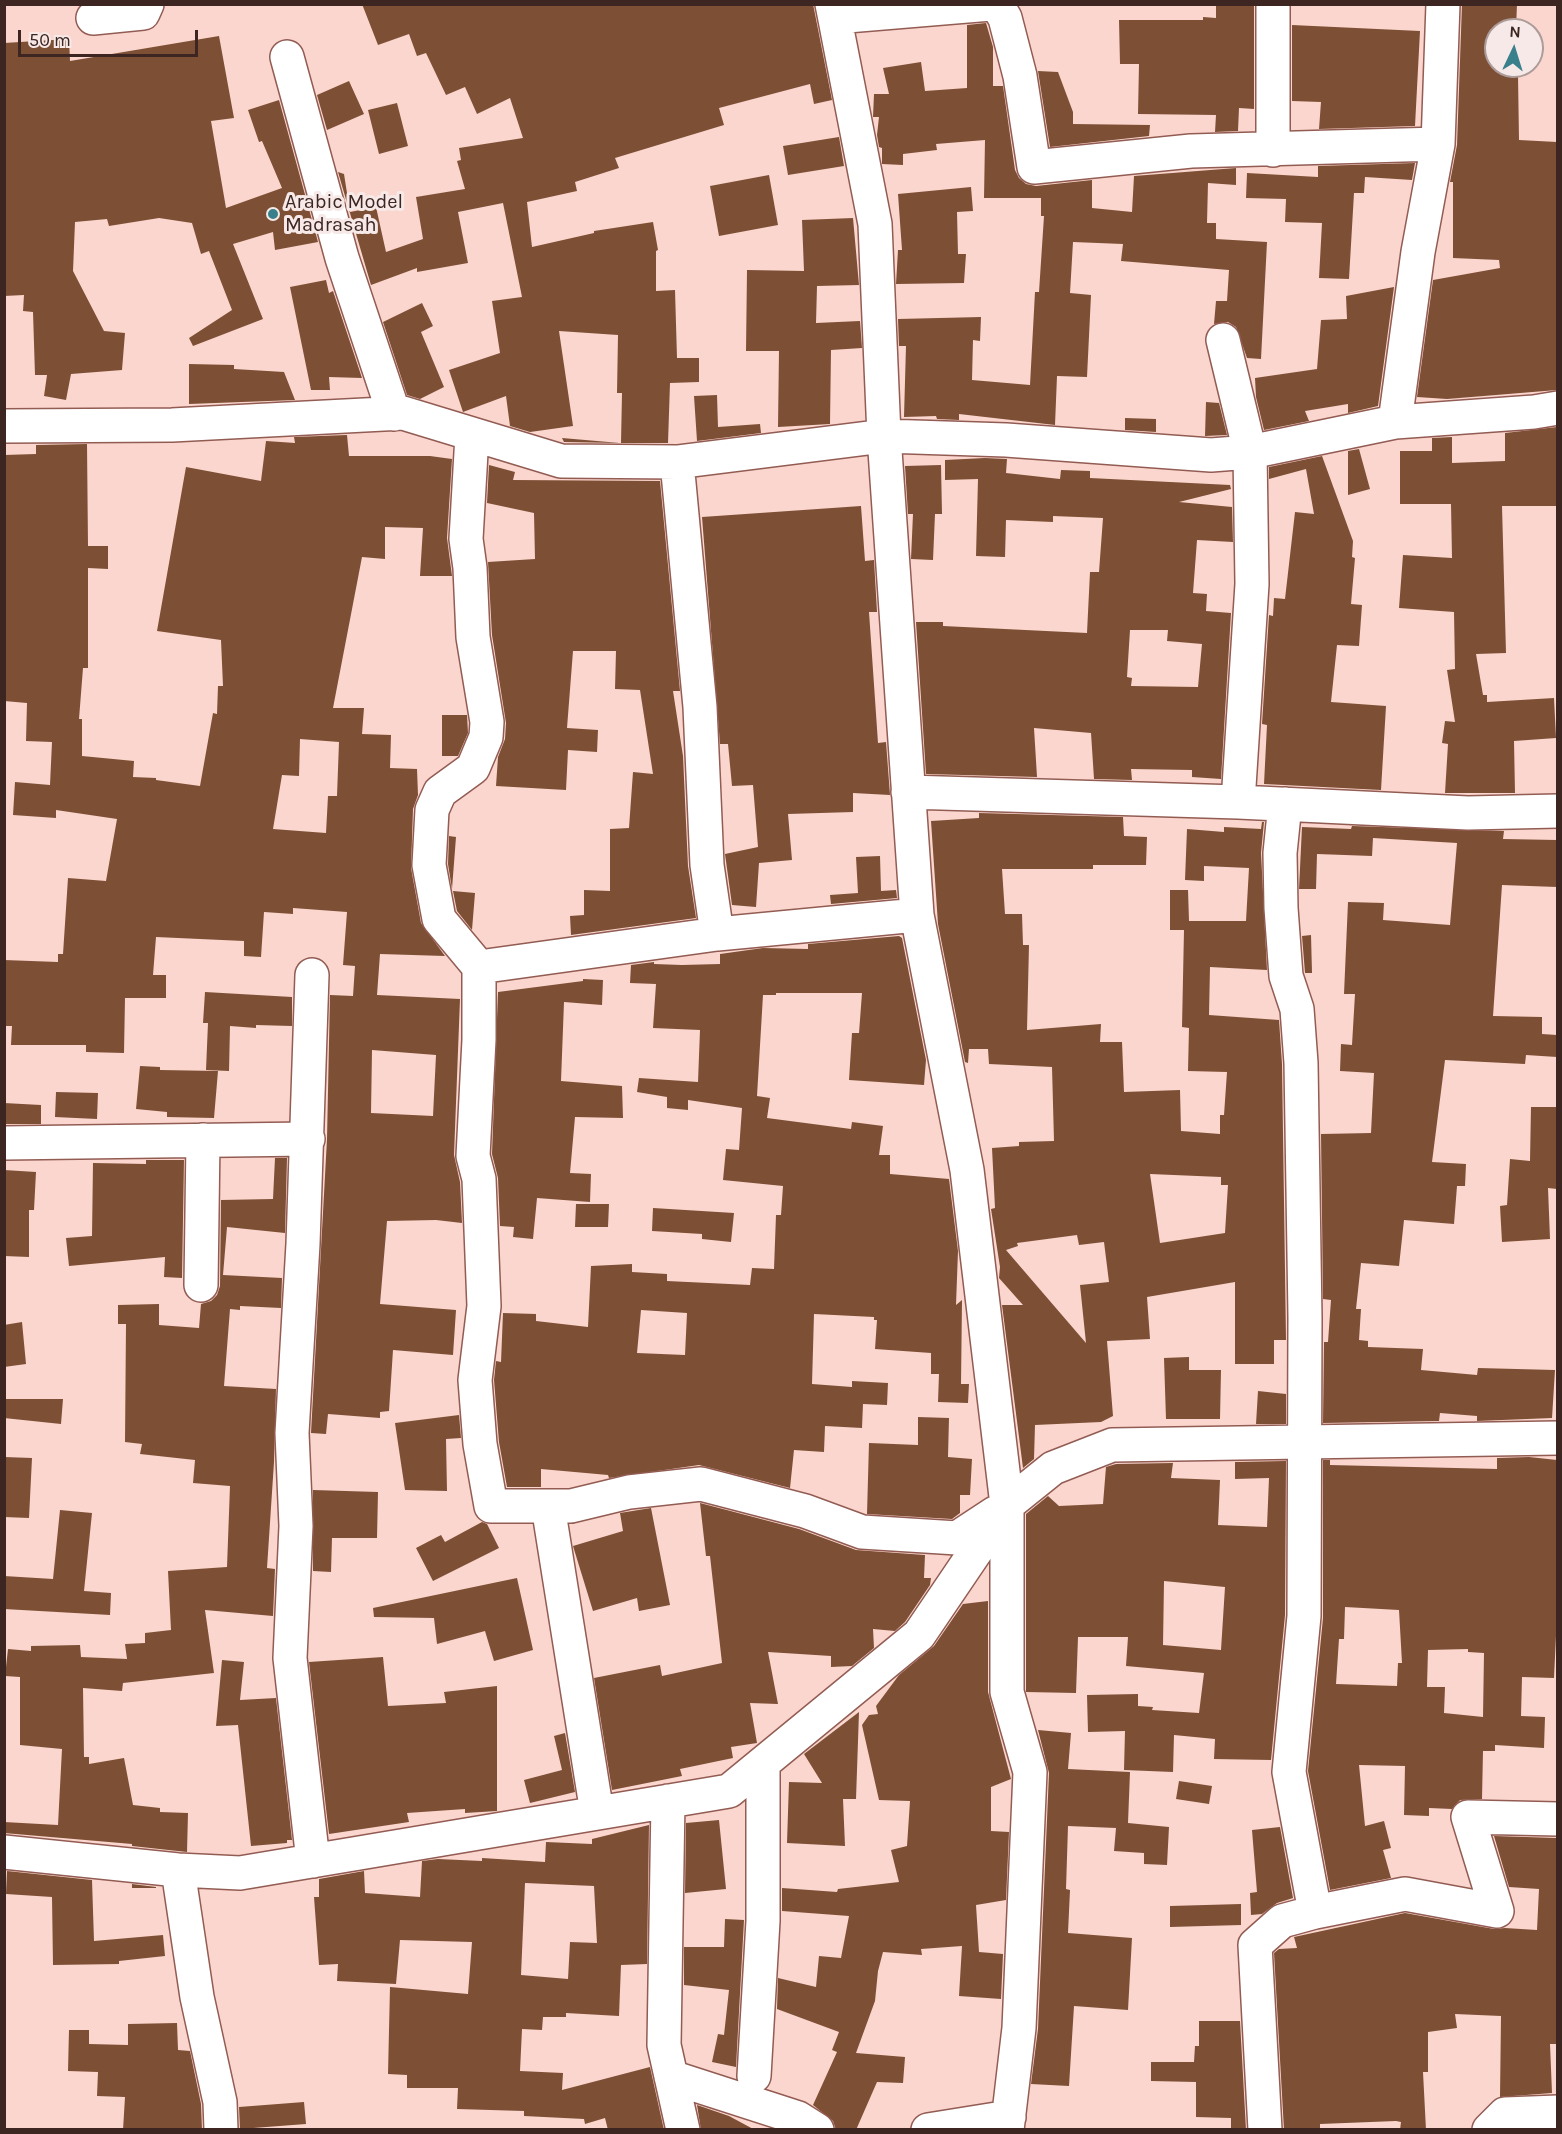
<!DOCTYPE html>
<style>
body{margin:0}
#map{position:relative;width:1562px;height:2134px;overflow:hidden;background:#fbd6ce;font-family:Karla,sans-serif}
canvas{display:block}
.frame{position:absolute;inset:0;border:6px solid #3d2622;pointer-events:none}
.north{position:absolute;left:1484px;top:18px;width:60px;height:60px;box-sizing:border-box;background:#f6e9e7;border:2px solid #ac9b98;border-radius:50%;rotate:4deg;font-size:16px;font-weight:700;line-height:24px;text-align:center;color:#3d2622}
.north::after{content:'';display:block;margin:auto;width:21px;height:27px;background:#3a808c;clip-path:polygon(50% 0,100% 100%,50% 72%,0 100%)}
.scale{position:absolute;left:18px;top:30px;width:180px;height:27px;box-sizing:border-box;border:3px solid #3d2622;border-top:0;padding-left:8px;font-size:18px;line-height:21px;white-space:nowrap;color:#3d2622;-webkit-text-stroke:4px #f6e9e7;paint-order:stroke}
</style>
<div id="map">
<canvas width="1562" height="2134"></canvas>
<div class="frame"></div>
<div class="north">N</div>
<div class="scale">50 m</div>
</div>
<script>
const g = document.querySelector('canvas').getContext('2d');
g.lineJoin = 'round';
function paint(path, color) {
  g.fillStyle = color;
  g.fill(path, 'evenodd');
}
function shape(rows) {
  const path = new Path2D();
  for (const r of rows) {
    path.moveTo(r[0], r[1]);
    for (let i = 2; i < r.length; i += 2) path.lineTo(r[i], r[i + 1]);
  }
  return path;
}
function stroke(path, color, width, dash) {
  g.strokeStyle = color;
  g.lineWidth = width;
  g.lineCap = dash ? 'butt' : 'round';
  g.setLineDash(dash || []);
  g.stroke(path);
}
function drawText(font, color, halo, rows, align = 'center') {
  g.font = font + ' Karla,sans-serif';
  g.lineWidth = 6;
  g.setLineDash([]);
  g.textBaseline = 'middle';
  g.strokeStyle = halo;
  g.fillStyle = color;
  for (const [text, x, y, turn = 0] of rows) {
    g.save();
    g.translate(x, y);
    g.rotate((+turn || 0) * Math.PI / 180);
    g.textAlign = isNaN(turn) ? turn : align;
    if (halo) g.strokeText(text, 0, 0);
    g.fillText(text, 0, 0);
    g.restore();
  }
}
const building = shape([
 [362,4,813,4,832,100,814,104,810,84,719,108,724,125,615,158,619,168,575,182,577,191,527,202,532,247,594,233,594,231,653,222,658,250,656,251,656,291,675,290,677,358,699,358,699,382,670,383,668,443,621,443,622,393,617,393,618,335,559,331,573,426,530,432,510,426,506,396,463,412,449,370,500,353,492,301,522,297,503,203,458,212,468,263,417,272,417,268,371,285,338,172,344,174,350,212,376,207,386,252,423,239,416,197,465,189,457,161,461,160,459,148,523,138,510,98,477,114,465,87,446,95,426,53,417,56,409,34,378,45],
 [1216,4,1254,4,1254,109,1239,108,1238,131,1215,132,1216,115,1138,114,1139,64,1120,64,1119,20,1203,20,1203,17,1216,18],
 [1462,4,1517,4,1516,29,1496,28,1496,66,1501,66,1501,75,1518,75,1519,140,1557,142,1557,390,1447,399,1417,397,1433,280,1500,268,1499,260,1453,258,1453,182,1450,182,1457,145],
 [986,23,993,47,993,86,1003,86,1015,170,1019,178,1026,184,1036,186,1092,180,1092,208,1132,212,1134,176,1236,168,1236,185,1208,183,1207,223,1216,223,1216,239,1267,242,1261,359,1247,358,1236,327,1228,322,1214,324,1216,301,1227,301,1229,270,1121,261,1123,244,1073,242,1070,293,1091,295,1087,377,1057,376,1055,425,959,414,959,420,937,419,936,416,904,417,906,346,899,346,898,319,981,317,980,341,973,340,972,380,1030,385,1035,292,1039,292,1044,216,1041,216,1041,198,984,198,985,140,936,144,937,150,903,154,903,165,882,164,882,148,879,147,877,135,879,117,873,117,874,94,889,94,883,68,921,62,925,91,967,88,967,25],
 [1292,25,1420,31,1415,126,1319,129,1321,102,1292,101],
 [219,36,234,118,211,121,226,208,282,188,262,141,259,142,248,110,279,100,318,242,275,250,273,232,233,244,263,319,193,346,189,338,232,310,209,251,201,254,192,223,159,218,109,226,107,219,75,222,73,271,104,331,125,333,122,370,71,374,66,400,44,396,47,375,35,375,33,312,23,311,24,295,4,296,4,43,69,39,70,61],
 [1038,71,1058,72,1073,112,1073,124,1150,125,1149,136,1050,147],
 [349,81,364,114,327,130,317,95],
 [397,103,408,146,379,154,368,110],
 [839,137,844,166,788,175,783,146],
 [1415,163,1412,180,1365,177,1364,193,1354,193,1349,279,1319,278,1322,223,1285,222,1286,199,1246,198,1247,173,1318,177,1318,166],
 [769,175,778,225,719,236,710,186],
 [971,187,973,211,957,212,958,254,966,254,964,283,896,284,898,250,902,250,898,194],
 [853,218,859,285,817,286,816,323,860,321,862,348,831,350,830,424,778,427,779,351,746,351,747,270,804,271,802,220],
 [326,280,329,293,333,291,362,378,329,377,330,390,311,390,290,287],
 [1394,287,1378,406,1348,413,1348,404,1305,411,1309,421,1264,430,1256,397,1255,378,1317,369,1321,320,1347,319,1346,296],
 [422,303,433,326,421,332,444,387,420,399,407,395,383,322],
 [189,364,234,365,234,369,284,372,295,400,189,404],
 [717,395,718,427,760,424,761,433,697,441,694,396],
 [1206,402,1219,403,1227,435,1205,436],
 [1125,418,1156,419,1156,432,1125,430],
 [1557,427,1557,506,1502,506,1506,653,1476,654,1483,695,1487,695,1487,702,1554,698,1556,738,1514,741,1515,793,1445,793,1448,744,1442,743,1445,721,1455,722,1447,670,1455,669,1454,612,1399,608,1403,555,1452,558,1451,504,1400,504,1400,451,1432,451,1432,438,1452,437,1452,463,1505,461,1505,433],
 [347,435,349,456,430,456,452,459,447,538,452,576,420,576,423,528,385,527,385,559,362,557,333,708,364,708,362,734,391,735,390,768,417,769,418,795,413,809,411,868,421,923,445,956,380,954,377,995,460,999,454,1155,460,1182,462,1223,436,1220,387,1221,380,1304,456,1310,453,1355,393,1350,389,1411,380,1412,380,1418,328,1414,326,1434,311,1433,327,1139,330,995,353,996,355,966,343,965,347,912,293,908,293,914,264,912,261,957,244,956,244,941,156,937,153,975,166,975,166,998,125,998,124,1053,86,1052,86,1045,11,1045,12,1026,4,1026,4,960,58,962,58,954,63,954,68,878,106,881,117,819,56,810,56,818,13,815,15,782,50,785,52,742,26,741,27,703,4,701,4,455,36,454,36,445,87,444,88,546,108,546,108,569,88,568,88,668,83,668,79,719,82,719,82,756,134,761,133,777,156,778,156,780,200,786,213,713,217,714,218,686,223,686,221,640,157,631,186,467,261,481,266,441,295,443,294,437],
 [300,739,339,742,337,796,328,796,326,833,273,829,282,775,299,776],
 [372,1050,436,1055,433,1116,371,1113],
 [562,438,620,443,564,442],
 [1359,449,1370,489,1348,495,1348,451],
 [1322,456,1353,541,1352,557,1355,558,1351,604,1362,605,1359,646,1337,645,1331,702,1386,706,1381,790,1264,784,1267,725,1262,724,1269,615,1273,616,1274,598,1285,599,1295,512,1314,514,1306,469,1269,479,1269,467],
 [985,458,1007,459,1006,473,1060,479,1061,470,1090,471,1090,478,1230,485,1231,489,1179,502,1232,507,1233,542,1197,540,1193,593,1207,594,1206,611,1231,613,1221,779,1192,777,1192,770,1131,769,1132,780,1094,779,1091,733,1034,728,1037,777,926,774,916,622,943,622,943,626,1087,633,1090,572,1099,572,1103,518,1053,516,1053,522,1006,520,1005,557,976,556,978,479,945,480,945,460],
 [1130,630,1168,630,1167,641,1202,644,1198,687,1131,686,1132,678,1127,677],
 [489,465,515,472,513,480,660,481,680,691,673,691,683,756,688,866,696,918,571,935,570,916,584,915,584,890,610,891,610,829,629,828,633,772,653,774,640,690,615,689,616,651,573,651,567,728,598,730,597,752,568,750,566,790,496,786,498,757,505,739,506,723,492,635,488,562,535,559,534,513,487,503],
 [941,465,942,514,935,514,933,560,911,559,913,514,908,514,905,466],
 [861,506,865,561,874,560,877,612,869,612,878,743,886,742,890,795,853,793,853,812,788,814,792,860,759,863,756,907,732,905,725,854,758,847,753,785,732,786,728,744,720,744,702,517],
 [442,715,467,715,468,733,458,756,442,756],
 [979,813,1123,817,1124,836,1147,837,1146,865,1093,865,1093,869,1002,869,1005,914,1022,914,1023,945,1029,945,1027,1030,1101,1024,1100,1042,1122,1042,1124,1092,1180,1090,1181,1131,1220,1134,1220,1115,1224,1115,1227,1072,1188,1071,1189,1028,1182,1027,1184,930,1170,930,1170,890,1188,890,1189,921,1246,921,1249,868,1204,866,1204,881,1185,880,1187,829,1224,832,1224,827,1261,829,1262,822,1264,822,1261,853,1267,970,1210,967,1209,1015,1279,1020,1282,1064,1286,1340,1274,1340,1274,1364,1235,1364,1235,1282,1147,1297,1150,1339,1107,1341,1113,1416,1101,1422,1035,1425,1034,1459,1023,1468,1002,1305,1023,1305,999,1278,1000,1267,991,1209,995,1208,992,1148,1019,1146,1019,1142,1054,1141,1052,1067,989,1064,988,1049,969,1049,968,1063,965,1062,938,924,931,821,979,818],
 [1150,1174,1221,1177,1221,1185,1228,1185,1225,1233,1160,1243],
 [1077,1235,1079,1245,1104,1242,1109,1282,1080,1285,1086,1343,1006,1250,1018,1246,1017,1243],
 [1352,826,1504,831,1503,839,1557,840,1557,887,1502,885,1493,1016,1542,1017,1542,1034,1557,1035,1557,1057,1526,1055,1525,1064,1445,1060,1432,1162,1466,1164,1465,1186,1457,1186,1454,1224,1404,1220,1399,1266,1361,1263,1356,1309,1361,1309,1359,1340,1368,1341,1368,1347,1423,1349,1421,1370,1477,1375,1478,1368,1555,1370,1552,1418,1477,1421,1477,1416,1440,1413,1439,1421,1323,1423,1324,1342,1328,1342,1331,1300,1323,1299,1321,1134,1371,1133,1374,1073,1340,1071,1341,1044,1352,1045,1355,994,1344,994,1348,902,1384,903,1383,920,1450,925,1457,843,1373,838,1372,856,1317,854,1316,889,1299,889,1302,827,1351,829],
 [449,836,456,837,452,889,448,864],
 [880,856,881,891,896,890,897,898,831,904,830,895,858,893,856,857],
 [453,891,475,893,472,930,457,911],
 [1311,935,1312,973,1305,973,1302,936],
 [899,936,902,938,926,1060,924,1085,849,1080,852,1033,859,1033,862,993,776,993,776,995,763,995,757,1096,770,1098,767,1118,851,1129,852,1122,883,1126,879,1155,890,1155,890,1174,949,1179,958,1251,956,1305,962,1300,961,1384,969,1384,968,1403,938,1402,939,1374,931,1374,931,1353,875,1349,877,1320,874,1320,874,1317,814,1314,812,1384,852,1387,852,1381,888,1383,887,1405,863,1404,862,1428,825,1426,824,1452,794,1450,790,1488,699,1465,609,1478,608,1475,541,1469,541,1487,507,1487,499,1442,494,1380,496,1361,501,1362,503,1313,536,1314,536,1321,588,1327,591,1266,632,1264,632,1272,667,1274,667,1281,750,1285,752,1268,774,1269,776,1215,781,1215,783,1186,723,1180,726,1149,739,1150,742,1108,688,1100,688,1110,667,1108,667,1097,637,1092,639,1078,698,1082,700,1030,653,1028,656,984,630,983,631,965,654,962,654,964,682,965,720,964,720,954,763,948,808,949,808,944],
 [641,1310,687,1313,685,1355,637,1353],
 [583,979,603,980,602,1005,564,1002,561,1081,622,1086,623,1118,575,1117,570,1173,591,1174,590,1202,537,1198,533,1239,513,1237,514,1227,500,1226,498,1178,492,1154,498,992,583,981],
 [205,992,292,997,292,1026,256,1025,256,1028,230,1026,229,1071,206,1070,208,1023,203,1023],
 [140,1066,160,1067,160,1070,218,1071,214,1118,167,1117,167,1112,136,1109],
 [56,1092,98,1093,97,1119,55,1117],
 [4,1103,41,1105,41,1124,4,1124],
 [1531,1107,1557,1107,1557,1189,1548,1188,1550,1239,1502,1242,1500,1206,1507,1205,1510,1159,1530,1161],
 [275,1158,287,1158,285,1233,227,1227,223,1275,282,1278,281,1308,240,1306,240,1310,230,1309,224,1386,276,1389,274,1462,267,1568,275,1569,273,1616,205,1610,214,1673,123,1683,122,1691,83,1688,84,1757,89,1757,89,1764,124,1758,133,1805,160,1808,160,1812,188,1813,187,1852,132,1846,132,1844,4,1833,4,1822,58,1825,62,1749,20,1745,20,1677,5,1676,8,1649,31,1651,31,1646,80,1645,81,1657,127,1659,125,1644,145,1643,145,1633,171,1630,168,1571,227,1567,230,1486,193,1483,195,1460,140,1454,142,1444,125,1442,126,1324,118,1324,118,1305,159,1304,159,1325,199,1328,201,1304,211,1301,217,1295,220,1286,221,1200,273,1199],
 [146,1160,184,1160,182,1278,164,1277,165,1257,69,1266,66,1238,92,1236,93,1163,146,1164],
 [4,1170,36,1172,34,1210,29,1210,29,1257,4,1256],
 [576,1204,609,1204,608,1227,575,1227],
 [653,1208,734,1213,731,1242,702,1239,702,1234,652,1231],
 [22,1322,26,1364,4,1367,4,1325],
 [1189,1357,1189,1370,1221,1370,1220,1419,1166,1419,1164,1358],
 [1258,1391,1286,1394,1286,1424,1256,1424],
 [4,1399,63,1399,61,1424,4,1418],
 [459,1415,461,1438,446,1439,447,1491,405,1490,395,1423],
 [918,1417,949,1418,948,1457,972,1459,970,1495,960,1495,960,1513,952,1519,867,1514,869,1443,918,1445],
 [4,1457,32,1458,29,1518,4,1517],
 [1529,1457,1557,1460,1557,1615,1554,1678,1522,1677,1521,1716,1545,1717,1544,1748,1495,1745,1495,1751,1483,1751,1482,1799,1460,1800,1452,1809,1429,1808,1429,1816,1404,1815,1405,1766,1359,1765,1365,1826,1384,1821,1391,1848,1383,1850,1391,1878,1330,1890,1308,1771,1323,1618,1323,1460,1330,1460,1330,1465,1497,1469,1497,1458],
 [1345,1607,1399,1610,1402,1663,1398,1663,1397,1686,1336,1684,1339,1639,1344,1639],
 [1468,1649,1468,1652,1484,1653,1483,1717,1444,1713,1445,1687,1427,1687,1428,1650],
 [1286,1461,1285,1615,1271,1760,1214,1759,1215,1739,1174,1735,1173,1772,1124,1770,1125,1731,1088,1732,1087,1695,1138,1694,1138,1706,1153,1707,1152,1710,1199,1713,1204,1673,1126,1666,1128,1637,1078,1637,1076,1693,1026,1692,1026,1514,1048,1496,1059,1506,1103,1504,1106,1467,1116,1464,1173,1463,1171,1478,1220,1480,1218,1525,1267,1527,1269,1478,1235,1479,1235,1462],
 [1164,1581,1225,1587,1221,1650,1163,1645],
 [313,1490,378,1492,377,1538,332,1538,331,1572,313,1571],
 [700,1503,799,1529,856,1550,925,1555,924,1578,931,1578,930,1585,905,1622,895,1631,873,1629,874,1648,852,1666,831,1667,831,1656,768,1652,778,1704,750,1703,757,1743,731,1747,733,1758,680,1769,682,1776,612,1790,594,1678,660,1665,662,1676,722,1663,710,1556,706,1556],
 [651,1508,670,1605,639,1611,637,1598,593,1611,573,1546,623,1531,620,1513],
 [60,1510,92,1513,84,1591,111,1593,110,1615,4,1609,4,1576,53,1579],
 [482,1522,487,1524,499,1548,433,1581,416,1548,441,1535,445,1542],
 [517,1578,533,1650,494,1661,485,1631,437,1644,434,1618,374,1617,373,1608],
 [988,1601,988,1692,1011,1779,991,1787,991,1831,1009,1832,1006,1900,976,1905,979,1952,1003,1954,1001,1999,959,1996,962,1946,921,1949,922,1955,883,1952,878,1971,875,2001,856,2053,905,2057,903,2083,877,2082,856,2130,836,2130,833,2121,813,2105,837,2052,832,2050,839,2032,777,2009,778,1978,816,1987,819,1956,841,1958,849,1916,782,1911,782,1888,837,1892,838,1889,899,1882,891,1850,907,1846,910,1801,879,1800,862,1725,869,1715,878,1714,876,1706,899,1675,934,1646,963,1604],
 [383,1657,388,1706,446,1703,444,1692,497,1686,497,1811,465,1813,465,1809,407,1813,409,1822,329,1834,309,1662],
 [222,1660,244,1662,240,1700,276,1698,292,1840,287,1840,287,1843,251,1846,238,1725,216,1726],
 [859,1712,856,1799,843,1799,845,1846,787,1843,789,1782,822,1783,804,1754],
 [1038,1730,1071,1733,1068,1769,1130,1772,1128,1823,1169,1827,1167,1865,1144,1864,1144,1853,1114,1851,1116,1828,1068,1826,1066,1889,1070,1890,1068,1933,1132,1938,1128,2010,1074,2006,1069,2086,1031,2084,1038,2029,1049,1773],
 [565,1733,575,1792,530,1803,524,1780,562,1770,554,1736],
 [1179,1781,1212,1786,1209,1804,1176,1799],
 [719,1820,726,1889,685,1893,686,1823],
 [649,1825,647,1964,621,1965,619,2016,566,2013,566,2017,543,2017,542,2030,522,2029,520,2071,563,2073,562,2090,650,2067,664,2130,608,2130,605,2118,585,2124,584,2119,524,2116,524,2111,457,2109,458,2088,407,2088,407,2075,388,2074,390,1987,468,1994,472,1942,400,1940,396,1984,337,1981,338,1964,319,1965,314,1897,319,1897,319,1879,364,1871,365,1893,420,1897,422,1861,438,1859,482,1861,482,1858,545,1862,546,1842,592,1844,592,1839],
 [525,1883,594,1886,597,1943,570,1942,568,1979,521,1975],
 [1280,1827,1293,1898,1277,1903,1262,1914,1251,1915,1250,1893,1257,1892,1252,1830],
 [1494,1836,1557,1838,1557,2044,1550,2044,1552,2093,1500,2097,1501,2016,1455,2014,1457,2028,1428,2032,1428,2072,1423,2072,1426,2130,1400,2130,1401,2122,1396,2121,1320,2124,1320,2130,1284,2130,1274,1953,1279,1949,1297,1948,1294,1937,1405,1913,1494,1929,1505,1928,1537,1930,1539,1889,1509,1887],
 [7,1871,92,1880,94,1941,163,1935,165,1956,119,1961,119,1964,53,1965,52,1897,6,1894],
 [132,1884,156,1887,156,1888,132,1888],
 [1241,1904,1241,1925,1170,1927,1170,1906],
 [725,1919,744,1920,736,2067,712,2062,718,2034,724,2035,729,1990,684,1985,684,1947,724,1947],
 [1199,2021,1240,2021,1246,2130,1231,2130,1231,2118,1196,2117,1196,2082,1151,2081,1151,2062,1194,2062,1195,2046,1199,2046],
 [177,2023,178,2050,190,2051,201,2104,202,2130,123,2130,125,2097,97,2096,98,2072,68,2071,69,2030,89,2030,89,2044,128,2045,128,2024],
 [304,2102,306,2124,240,2129,239,2107],
 [697,2105,729,2116,755,2130,701,2130]
]);
const minor = shape([
 [832,4,875,224,884,436,917,915,967,1170,1007,1505,1007,1692,1030,1772,1019,2028,1007,2130],
 [991,4,999,8,1005,18,1020,76,1034,167,1191,151,1438,144],
 [1273,4,1273,150],
 [835,17,991,4],
 [93,18,143,13,147,4],
 [287,57,342,258,394,414],
 [1223,340,1250,452,1252,584,1238,802],
 [1395,422,1418,252,1438,144,1443,4],
 [4,426,172,425,403,413,561,461,677,462,884,436,1006,440,1211,455,1250,452,1395,422,1534,412,1558,408],
 [472,435,466,539,470,568,473,637,487,722,486,737,473,768,440,792,432,810,429,865,439,919,479,967,479,1040,473,1156,479,1179,484,1306,475,1380,480,1444,491,1506,571,1506,629,1492,701,1484,805,1511,862,1532,957,1538,995,1513],
 [677,462,700,707,707,865,717,934],
 [908,792,1238,802,1468,813,1558,811],
 [479,967,717,934,917,915],
 [312,975,303,1244,292,1433,296,1526,290,1658,313,1861],
 [4,1143,308,1139],
 [201,1285,203,1140],
 [548,1506,597,1813],
 [668,1801,664,2045,683,2130],
 [4,1852,178,1870,240,1873,729,1791,919,1635,1007,1505,1053,1468,1112,1445,1558,1438],
 [178,1870,197,1997,220,2102,221,2130],
 [1315,1912,1405,1894,1497,1911,1468,1817,1558,1819],
 [754,2076,763,1921,763,1764],
 [671,2077,798,2118,817,2130],
 [928,2130,1009,2117],
 [1265,2130,1255,1945,1282,1921,1315,1912,1289,1772,1304,1616,1305,1318,1301,1063,1297,1009,1286,976,1281,908,1280,853,1285,804],
 [1489,2130,1505,2114,1558,2112]
]);
const markers = [
 [273,214,6,"#3a808c"]
];
const poiNames = [
 ["Arabic Model",285,202],
 ["Madrasah",285,225]
];
paint(building, '#7d5035');
stroke(minor, '#925c53', 36);
stroke(minor, '#fff', 33);
for (const [x, y, r, color] of markers) {
  const dot = new Path2D();
  dot.arc(x, y, r, 0, 2 * Math.PI);
  g.fillStyle = color;
  g.fill(dot);
  stroke(dot, '#f6e9e7', 2);
}
drawText('20px', '#3d2622', '#f6e9e7', poiNames, 'left');
</script>
